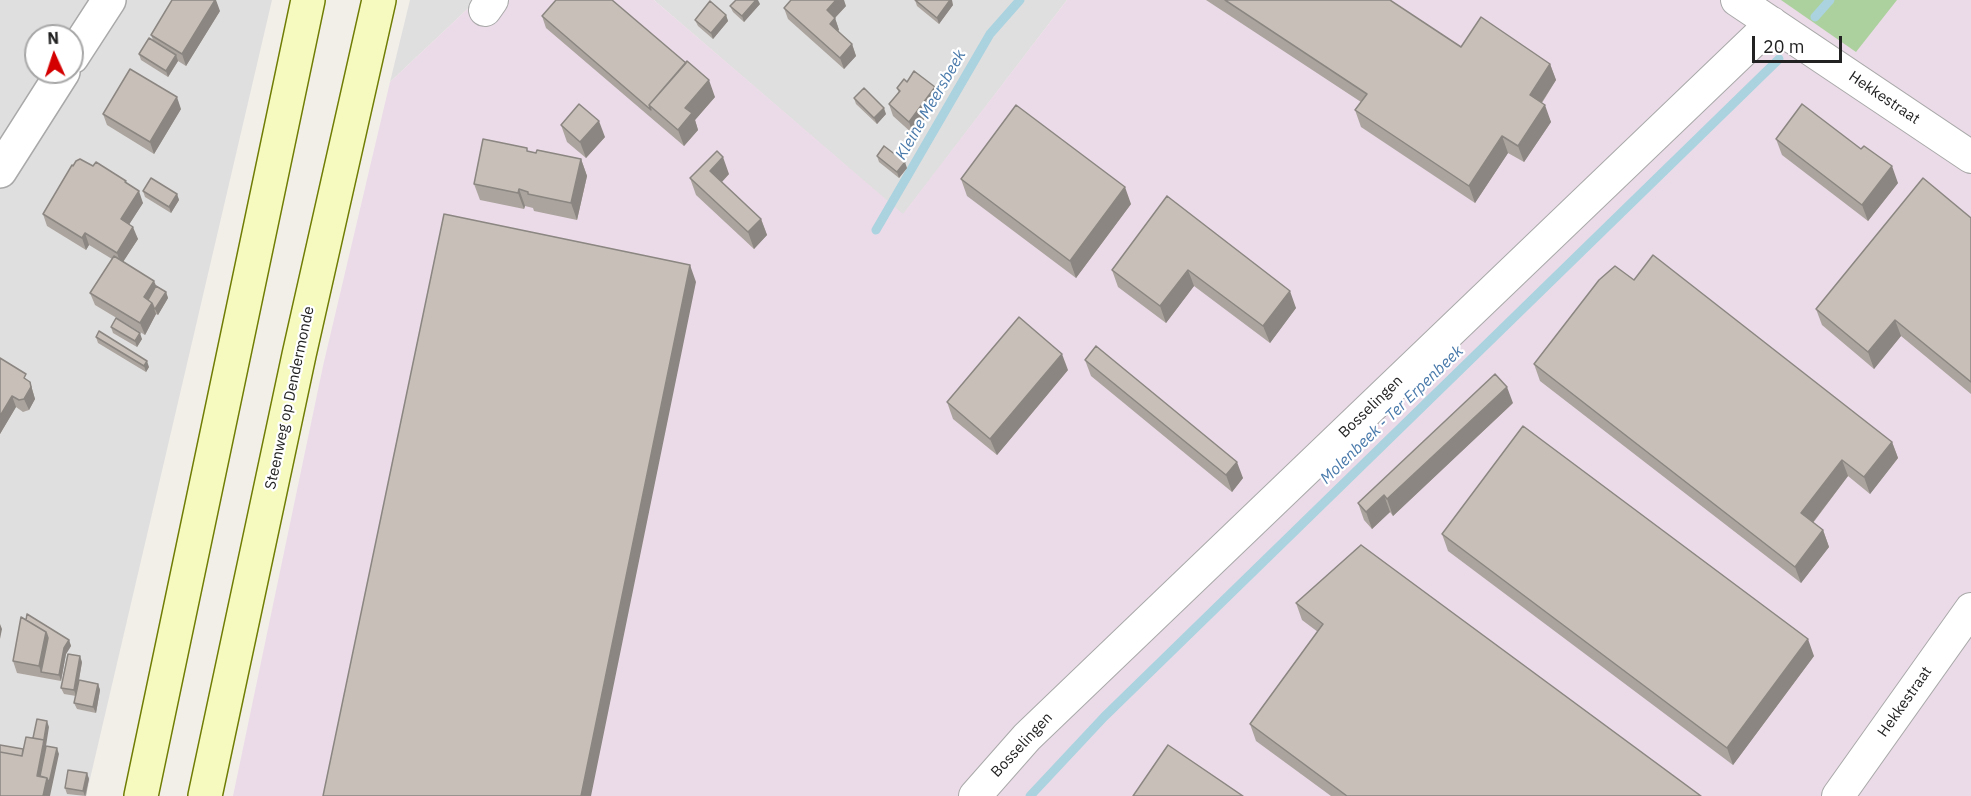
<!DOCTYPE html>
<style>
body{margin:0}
#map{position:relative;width:1971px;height:796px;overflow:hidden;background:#f2efe9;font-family:"IBM Plex Sans",sans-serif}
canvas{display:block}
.north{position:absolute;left:24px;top:24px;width:60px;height:60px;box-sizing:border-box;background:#fff;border:2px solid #a7a7a7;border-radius:50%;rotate:357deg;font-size:16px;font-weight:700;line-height:24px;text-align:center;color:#222}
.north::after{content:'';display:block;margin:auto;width:21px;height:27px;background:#d40000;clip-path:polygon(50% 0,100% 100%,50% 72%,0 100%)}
.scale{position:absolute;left:1752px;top:36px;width:90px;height:27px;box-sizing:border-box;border:3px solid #222;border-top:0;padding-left:8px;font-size:18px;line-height:21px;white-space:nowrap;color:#222;-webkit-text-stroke:4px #fff;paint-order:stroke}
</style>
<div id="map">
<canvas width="1971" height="796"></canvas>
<div class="north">N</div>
<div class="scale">20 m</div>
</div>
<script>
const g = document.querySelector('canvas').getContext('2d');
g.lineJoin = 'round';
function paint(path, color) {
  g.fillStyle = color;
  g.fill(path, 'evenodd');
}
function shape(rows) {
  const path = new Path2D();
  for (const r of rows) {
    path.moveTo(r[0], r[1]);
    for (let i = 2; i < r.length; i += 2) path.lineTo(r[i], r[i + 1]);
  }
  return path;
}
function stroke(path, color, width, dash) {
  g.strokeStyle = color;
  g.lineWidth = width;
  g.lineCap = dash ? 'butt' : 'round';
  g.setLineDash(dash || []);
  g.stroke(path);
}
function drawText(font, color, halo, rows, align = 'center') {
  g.font = font + ' "IBM Plex Sans",sans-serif';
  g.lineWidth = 4.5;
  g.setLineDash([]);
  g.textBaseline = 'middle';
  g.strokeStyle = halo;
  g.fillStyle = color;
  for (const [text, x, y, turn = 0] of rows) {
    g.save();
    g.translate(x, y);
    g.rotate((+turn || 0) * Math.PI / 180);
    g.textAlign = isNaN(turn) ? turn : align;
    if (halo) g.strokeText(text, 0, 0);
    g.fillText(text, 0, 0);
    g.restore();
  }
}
const residential = shape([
 [0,0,272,0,86,796,0,796],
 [36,36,72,36,72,72,36,72],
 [410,0,477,0,390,82],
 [654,0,1067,0,903,215]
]);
const industrial = shape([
 [477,0,654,0,903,214,1067,0,1971,0,1971,796,233,796,323,366,390,82]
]);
const forest = shape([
 [1781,0,1897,0,1856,52]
]);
const stream = shape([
 [1815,17,1830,0],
 [876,230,990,34,1020,0],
 [1030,796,1104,717,1779,59]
]);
const minor = shape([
 [1737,0,1971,157],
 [485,10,492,0],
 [975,796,1027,737,1772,23],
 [1838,796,1971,609]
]);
const tertiary = shape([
 [72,57,109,0],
 [0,171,63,72]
]);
const secondary = shape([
 [141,796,308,0],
 [205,796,299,355,379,0]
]);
const wall = shape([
 [915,0,953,5,939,24,917,6],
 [1206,0,1390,0,1461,47,1550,64,1556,80,1542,103,1551,122,1524,162,1508,153,1475,203,1361,127,1355,110,1361,102],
 [760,4,744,22,733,12,730,6],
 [846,6,835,18,839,30,838,31,852,44,856,56,844,69,788,19,784,8],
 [220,11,186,66,178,61,168,77,141,60,139,54,153,40,151,35],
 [726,15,728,21,713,39,698,26,695,20],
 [542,16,715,97,695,120,698,130,684,146,546,28],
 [907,82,935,87,939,99,913,134,893,116,889,104,899,93,897,88],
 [854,98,886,114,877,124,856,104],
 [181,109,154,154,107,125,103,114],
 [561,125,605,137,586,158,567,142],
 [1776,139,1861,149,1898,183,1868,221,1782,155],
 [529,152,581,159,587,176,577,220,534,211,533,208,525,206,524,209,480,200,474,184],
 [877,156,907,168,899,178,879,162],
 [729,174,722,182,761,219,767,235,754,249,696,195,690,178],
 [961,179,1131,204,1076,278,967,196],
 [127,184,143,203,129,224,138,239,123,262,156,286,166,292,168,298,158,315,156,314,145,335,95,305,90,293,112,259,89,245,86,250,47,226,43,214],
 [143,191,177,194,179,200,171,213,145,197],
 [1167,196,1296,308,1270,343,1194,286,1166,323,1118,287,1112,270],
 [1971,218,1971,394,1901,336,1874,369,1822,325,1816,309],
 [1634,280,1892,442,1898,458,1870,494,1848,476,1813,523,1823,530,1829,547,1801,583,1540,381,1534,364],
 [111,327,142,339,137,347,113,333],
 [96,337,149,367,146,372,98,343],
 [0,358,30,382,35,399,29,410,23,412,16,407,0,434],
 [1085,360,1243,478,1232,492,1091,376],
 [1068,370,997,455,953,419,947,402],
 [1513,403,1393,516,1390,512,1372,529,1364,520,1358,503],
 [1442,534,1814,656,1733,765,1448,551],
 [1296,603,1701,796,1331,796,1256,741,1250,724,1318,632,1302,620],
 [69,640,71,646,66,654,61,681,17,673,13,661],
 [82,662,79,680,98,684,100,690,96,713,77,709,74,703,76,696,64,694,61,688],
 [87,773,89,779,86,796,67,794,65,788]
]);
const shadedWall = shape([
 [215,0,216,0,220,11,186,66,182,54],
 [756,0,758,0,760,4,744,22,742,16],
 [836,0,844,0,846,6,831,22,827,10],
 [950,0,952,0,953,5,939,24,937,18],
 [726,15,728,21,713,39,711,33],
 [835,18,839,30,834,35,830,24],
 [852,44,856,56,844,69,840,58],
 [176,55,178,61,168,77,166,71],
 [1550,64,1556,80,1536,111,1530,95],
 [709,80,715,97,695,120,698,130,684,146,678,130,685,108],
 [935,87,939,99,913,134,909,122],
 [177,97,181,109,154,154,150,142],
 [1545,105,1551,122,1524,162,1518,146],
 [884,108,886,114,877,124,874,118],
 [599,121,605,137,586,158,580,142],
 [1502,136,1508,153,1475,203,1469,186],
 [723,157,729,174,716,188,710,171],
 [581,159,587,176,577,220,571,203],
 [905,162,907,168,899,178,897,172],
 [1892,166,1898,183,1868,221,1862,205],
 [1125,187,1131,204,1076,278,1070,261],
 [519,189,525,206,524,209,518,193],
 [139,191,143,203,125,231,121,219],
 [177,194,179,200,171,213,169,207],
 [761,219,767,235,754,249,748,232],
 [133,227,138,239,121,265,117,253],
 [85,233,89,245,86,250,82,238],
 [690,265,696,282,591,796,581,796],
 [1188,270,1194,286,1166,323,1160,306],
 [154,281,159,292,152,303,156,314,145,335,140,323,144,297],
 [1290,291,1296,308,1270,343,1263,326],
 [166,292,168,298,158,315,155,309],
 [1895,320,1901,336,1874,369,1868,352],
 [140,333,142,339,137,347,135,341],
 [1062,354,1068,370,997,455,990,439],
 [147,361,149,367,146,372,144,366],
 [30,382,35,399,29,410,24,399],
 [1507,387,1513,403,1393,516,1387,499],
 [12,396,16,407,0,434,0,416],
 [1892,442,1898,458,1870,494,1864,477],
 [1842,460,1848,476,1807,530,1801,513],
 [1237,462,1243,478,1232,492,1226,475],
 [1384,495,1390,512,1372,529,1366,512],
 [1823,530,1829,547,1801,583,1795,567],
 [0,624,2,629,0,639],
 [46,632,50,644,41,672,39,666],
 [1808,639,1814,656,1733,765,1727,748],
 [69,640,71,646,66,654,61,681,59,675,64,648],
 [80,656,82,662,76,696,74,690],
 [98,684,100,690,96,713,93,707],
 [47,721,49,727,46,746,42,782,37,776],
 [57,748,59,754,50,796,43,796,47,778],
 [87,773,89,779,85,796,83,791]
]);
const building = shape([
 [172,0,215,0,182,54,151,35,172,0],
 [556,0,612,0,686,63,649,105,651,110,542,16,556,0],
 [736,0,756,0,742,16,730,6,736,0],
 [791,0,836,0,827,10,835,18,830,24,852,44,840,58,784,8,791,0],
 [915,0,950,0,937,18,915,0],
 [1225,0,1390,0,1461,47,1481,17,1550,64,1530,95,1545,105,1518,146,1502,136,1469,186,1355,110,1367,94,1225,0],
 [710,1,726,15,711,33,695,20,710,1],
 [149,38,176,55,166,71,139,54,149,38],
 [687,61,709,80,685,108,692,113,678,130,649,105,687,61],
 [130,69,177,97,150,142,103,114,130,69],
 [914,71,935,87,909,122,889,104,900,91,897,88,904,79,907,82,914,71],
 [864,88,884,108,874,118,854,98,864,88],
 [579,104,599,121,580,142,561,125,579,104],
 [1802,104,1861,149,1864,146,1892,166,1862,205,1776,139,1802,104],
 [1016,105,1125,187,1070,261,961,179,1016,105],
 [483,139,527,148,527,151,536,153,537,150,581,159,571,203,528,194,528,192,519,189,518,193,474,184,483,139],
 [884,146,905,162,897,172,877,156,884,146],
 [717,151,723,157,710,171,761,219,748,232,690,178,717,151],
 [80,159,93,166,96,162,126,181,125,182,139,191,121,219,133,227,117,253,85,233,82,238,43,214,72,165,73,166,76,161,80,159],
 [151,178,177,194,169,207,143,191,151,178],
 [1923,178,1971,218,1971,382,1895,320,1868,352,1816,309,1923,178],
 [1167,196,1290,291,1263,326,1188,270,1160,306,1112,270,1167,196],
 [444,214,690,265,581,796,323,796,444,214],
 [1653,255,1892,442,1864,477,1842,460,1801,513,1823,530,1795,567,1534,364,1599,280,1615,266,1634,280,1653,255],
 [114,256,154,281,144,297,152,303,140,323,90,293,114,256],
 [156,286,166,292,155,309,154,308,152,303,148,300,156,286],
 [1019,317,1062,354,990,439,947,402,1019,317],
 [116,318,140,333,135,341,111,327,116,318],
 [99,331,147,361,144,366,96,337,99,331],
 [1096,346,1237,462,1226,475,1085,360,1096,346],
 [0,358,26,374,24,378,30,382,31,387,24,399,19,400,12,396,0,416,0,358],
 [1495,374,1507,387,1387,499,1384,495,1366,512,1358,503,1495,374],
 [1523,426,1808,639,1727,748,1442,534,1523,426],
 [1361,545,1411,582,1701,796,1347,796,1250,724,1323,624,1296,603,1361,545],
 [27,614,69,640,64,648,59,675,41,672,48,638,46,632,26,620,27,614],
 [21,617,46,632,39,666,13,661,21,617],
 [68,654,80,656,74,690,61,688,68,654],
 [79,680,98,684,93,707,74,703,79,680],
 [37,719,47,721,43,745,44,740,33,738,37,719],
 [26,737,44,740,37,776,47,778,43,796,0,796,0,752,22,756,26,737],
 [0,745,23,749,22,756,0,752,0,745],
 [1168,745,1243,796,1133,796,1168,745],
 [46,746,57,748,49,783,47,778,40,776,46,746],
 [68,770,87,773,83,791,65,788,68,770]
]);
const streetNames = [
 ["Hekkestraat",1884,98,34],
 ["Steenweg op Dendermonde",290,398,-78],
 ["Bosselingen",1371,407,-44],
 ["Hekkestraat",1905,702,-55],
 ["Bosselingen",1022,745,-47]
];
const waterNames = [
 ["Kleine Meersbeek",931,105,-60],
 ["Molenbeek - Ter Erpenbeek",1392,415,-44]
];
paint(residential, '#e0dfdf');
paint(industrial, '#ebdbe8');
paint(forest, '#add19e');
stroke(stream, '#aad3df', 9);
stroke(minor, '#a9a9a9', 34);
stroke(tertiary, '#a9a9a9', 36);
stroke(secondary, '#707d05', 36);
stroke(minor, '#fff', 32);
stroke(tertiary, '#fff', 33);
stroke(secondary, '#f7fabf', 33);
paint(wall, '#aba49e');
paint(shadedWall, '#8b8681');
paint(building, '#c7bfb8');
stroke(building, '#8b8681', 1.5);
drawText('15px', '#222', '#fff', streetNames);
drawText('italic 16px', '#4a7aab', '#fff', waterNames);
</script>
